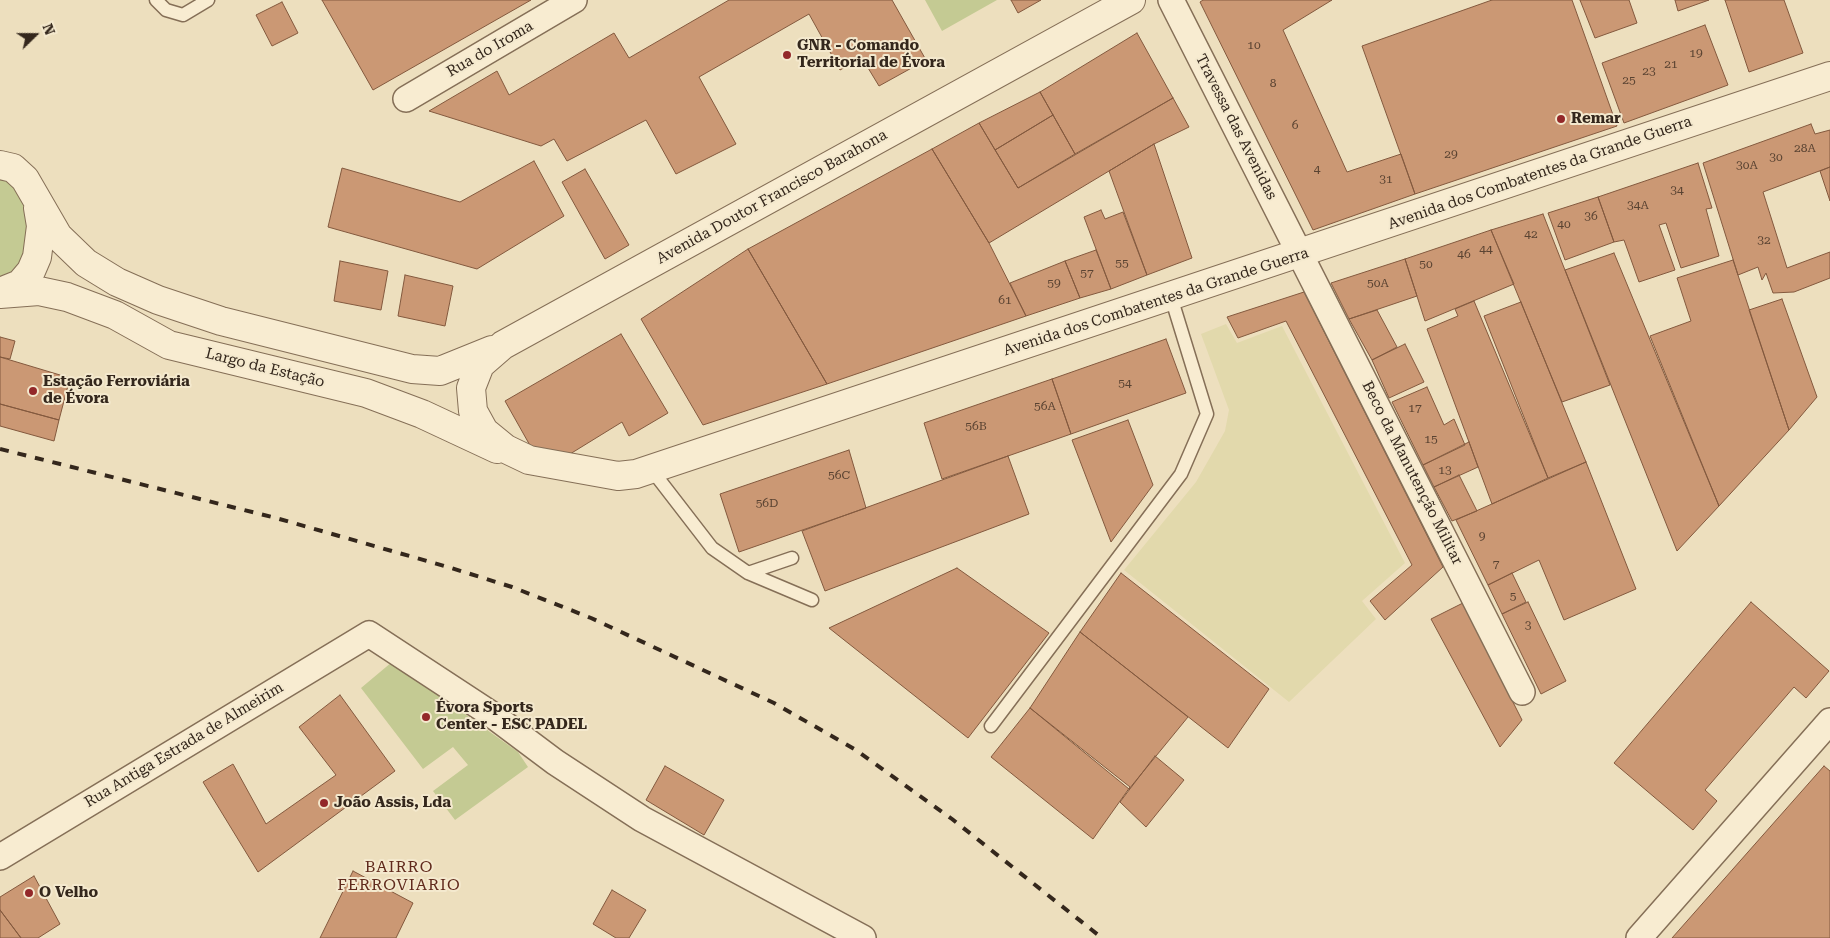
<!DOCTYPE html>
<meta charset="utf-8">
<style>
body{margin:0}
#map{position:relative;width:1830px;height:938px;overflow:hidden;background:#eddfbe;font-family:"Roboto Serif",serif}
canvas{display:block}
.north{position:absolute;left:10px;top:10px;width:50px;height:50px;-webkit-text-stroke:4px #f4e9ce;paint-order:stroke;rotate:68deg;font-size:14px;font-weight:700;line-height:20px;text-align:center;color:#34271c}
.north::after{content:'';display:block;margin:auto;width:18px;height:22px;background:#34271c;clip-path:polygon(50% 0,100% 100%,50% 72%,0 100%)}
</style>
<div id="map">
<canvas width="1830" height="938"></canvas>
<div class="north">N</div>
</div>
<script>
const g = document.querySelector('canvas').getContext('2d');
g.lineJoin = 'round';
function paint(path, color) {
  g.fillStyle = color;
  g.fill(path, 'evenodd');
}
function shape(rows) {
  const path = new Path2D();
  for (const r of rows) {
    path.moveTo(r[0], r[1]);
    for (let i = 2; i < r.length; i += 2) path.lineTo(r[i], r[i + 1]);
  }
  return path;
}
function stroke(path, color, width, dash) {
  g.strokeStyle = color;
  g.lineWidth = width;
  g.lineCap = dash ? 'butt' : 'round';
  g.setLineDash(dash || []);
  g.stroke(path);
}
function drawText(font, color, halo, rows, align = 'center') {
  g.font = font + ' "Roboto Serif",serif';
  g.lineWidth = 4;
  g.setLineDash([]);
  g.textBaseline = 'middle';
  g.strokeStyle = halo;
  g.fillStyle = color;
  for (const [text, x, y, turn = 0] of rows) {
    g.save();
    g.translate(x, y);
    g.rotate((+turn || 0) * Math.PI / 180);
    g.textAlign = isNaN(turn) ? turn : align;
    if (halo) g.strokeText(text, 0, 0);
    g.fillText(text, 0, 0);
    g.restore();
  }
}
const farmland = shape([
 [1226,324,1237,343,1282,326,1405,563,1362,601,1376,619,1289,702,1124,570,1196,482,1225,431,1229,410,1201,334]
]);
const green = shape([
 [925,0,997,0,942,31],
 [0,175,5,177,27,201,31,222,24,263,0,282],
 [392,662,518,752,528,767,455,820,433,791,468,765,453,747,423,769,361,688]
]);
const building = shape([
 [322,0,531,0,373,90,322,0],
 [729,0,892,0,926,60,879,86,862,58,840,70,809,14,699,77,736,144,676,174,646,120,567,161,554,139,541,146,429,111,497,71,509,95,614,33,629,58,729,0],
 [1011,0,1041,0,1018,13,1011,0],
 [1203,0,1332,0,1283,30,1347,172,1401,154,1415,194,1313,230,1200,2,1203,0],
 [1492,0,1572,0,1617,126,1415,194,1362,46,1492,0],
 [1580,0,1629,0,1637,23,1595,38,1580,0],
 [1675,0,1709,0,1678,11,1675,0],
 [1725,0,1784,0,1803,53,1749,72,1725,0],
 [282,2,298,33,272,46,256,15,282,2],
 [1705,25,1728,85,1624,123,1602,63,1705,25],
 [1137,33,1173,98,1075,154,1040,92,1137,33],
 [1040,92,1053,115,995,150,979,123,1040,92],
 [1173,98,1189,127,1154,144,989,243,932,149,979,123,1018,188,1173,98],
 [1053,115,1075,154,1018,188,995,150,1053,115],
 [1811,124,1815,134,1830,130,1830,167,1763,192,1787,268,1830,252,1830,278,1794,292,1773,293,1766,273,1762,280,1758,267,1738,275,1703,163,1811,124],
 [1154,144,1192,258,1147,275,1109,171,1154,144],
 [932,149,989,243,1026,316,827,384,748,249,932,149],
 [534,161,564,216,477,269,328,227,342,168,460,202,534,161],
 [1698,163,1712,208,1706,209,1719,256,1681,268,1666,223,1659,225,1675,270,1639,282,1624,240,1614,242,1598,197,1698,163],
 [1830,167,1830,201,1820,171,1830,167],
 [585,169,629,245,605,259,562,182,585,169],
 [1598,197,1614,242,1565,260,1548,213,1598,197],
 [1101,210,1105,219,1123,212,1147,275,1111,289,1084,217,1101,210],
 [1543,214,1610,385,1562,402,1491,230,1543,214],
 [1491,230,1514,284,1425,321,1405,259,1491,230],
 [748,249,827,384,703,425,641,319,748,249],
 [1096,250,1111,289,1080,298,1065,261,1096,250],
 [1614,253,1719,506,1677,551,1565,270,1614,253],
 [1405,259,1417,296,1349,319,1331,283,1405,259],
 [1733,260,1789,430,1719,506,1650,336,1691,321,1677,278,1733,260],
 [340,261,388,271,381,310,334,301,340,261],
 [1065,261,1080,298,1026,316,1010,283,1065,261],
 [405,275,453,286,445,326,398,316,405,275],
 [1304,292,1443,567,1385,620,1370,601,1412,565,1286,321,1238,338,1227,317,1304,292],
 [1782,299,1817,397,1789,430,1749,310,1782,299],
 [1474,301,1548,478,1492,504,1427,329,1458,316,1455,309,1474,301],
 [1521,302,1586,462,1548,478,1484,316,1521,302],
 [1377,310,1397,347,1372,360,1349,319,1377,310],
 [621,334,668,413,629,436,622,422,570,454,532,449,505,401,621,334],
 [0,337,15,341,10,359,0,357,0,337],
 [1166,339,1186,393,1071,434,1052,379,1166,339],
 [1405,344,1424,382,1389,398,1372,360,1405,344],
 [0,357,70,378,59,420,0,404,0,357],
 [1052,379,1071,434,942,479,924,423,1052,379],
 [1427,387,1444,425,1454,419,1465,445,1423,465,1392,402,1427,387],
 [0,404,59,420,54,441,0,426,0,404],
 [1128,420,1153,485,1111,542,1072,440,1128,420],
 [1469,442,1478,467,1434,487,1423,465,1469,442],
 [849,450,866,508,739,552,720,494,849,450],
 [1008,456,1029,514,825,591,802,531,1008,456],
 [1586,462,1636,589,1564,620,1539,560,1488,585,1456,520,1586,462],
 [1459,475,1477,511,1452,521,1434,487,1459,475],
 [957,568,1049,633,968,738,829,628,957,568],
 [1121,573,1269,689,1228,748,1080,632,1121,573],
 [1512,573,1526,602,1502,614,1488,585,1512,573],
 [1528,602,1566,681,1541,694,1502,614,1528,602],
 [1751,602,1829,671,1806,698,1794,687,1705,790,1717,801,1693,830,1614,763,1751,602],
 [1463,603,1522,720,1500,747,1431,619,1463,603],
 [1080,632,1188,717,1129,789,1030,708,1080,632],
 [340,695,395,771,258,872,203,782,233,764,266,824,336,775,299,727,340,695],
 [1030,708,1130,787,1093,839,991,757,1030,708],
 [1155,756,1184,780,1146,827,1120,802,1155,756],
 [665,766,724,800,704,835,646,800,665,766],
 [1824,766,1830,771,1830,938,1672,938,1824,766],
 [353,871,413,903,396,938,320,938,353,871],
 [34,876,60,924,38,938,21,938,0,910,0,897,34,876],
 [612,890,646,910,629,938,616,938,593,924,612,890],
 [0,910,21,938,0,938,0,910]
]);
const service = shape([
 [156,0,166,10,183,15,208,0],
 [651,469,712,548,748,573,812,600],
 [748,573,792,558],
 [991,726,1181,474,1207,414,1171,297]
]);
const minor = shape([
 [1171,0,1522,692],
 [406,99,574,0],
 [0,857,369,634,491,714,555,762,642,819,863,938],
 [1639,938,1830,721]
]);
const tertiary = shape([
 [1131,0,503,345,480,365,471,388,473,411,484,431,506,449,529,460,618,476,636,474,1830,76],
 [0,165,13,168,25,179,58,236,86,263,117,282,158,300,221,321,412,369,440,371,492,350],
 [0,292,20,284,31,271,37,257,41,226,38,208],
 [0,294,39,291,67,297,115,315,169,345,366,393,422,414,497,449]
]);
const rail = shape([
 [0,449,276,518,448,567,512,587,591,618,774,703,856,750,952,819,1102,938]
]);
const markers = [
 [787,55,5,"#932829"],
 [1561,119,5,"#932829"],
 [33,391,5,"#932829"],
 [426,717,5,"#932829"],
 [324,803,5,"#932829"],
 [29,893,5,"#932829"]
];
const numberNames = [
 ["10",1254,45],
 ["19",1696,53],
 ["21",1671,64],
 ["23",1649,71],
 ["25",1629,80],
 ["8",1273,83],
 ["6",1295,125],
 ["28A",1805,148],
 ["29",1451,154],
 ["30",1776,157],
 ["30A",1747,165],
 ["4",1317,169],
 ["31",1386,179],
 ["34",1677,190],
 ["34A",1638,205],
 ["36",1591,216],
 ["40",1564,224],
 ["42",1531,234],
 ["32",1764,240],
 ["44",1486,249],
 ["46",1464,254],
 ["55",1122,263],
 ["50",1426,264],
 ["57",1087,273],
 ["59",1054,283],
 ["50A",1378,283],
 ["61",1005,300],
 ["54",1125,383],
 ["56A",1045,406],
 ["17",1415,408],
 ["56B",976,426],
 ["15",1431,439],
 ["13",1445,470],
 ["56C",839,475],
 ["56D",767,503],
 ["9",1482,536],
 ["7",1496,564],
 ["5",1513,596],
 ["3",1528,625]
];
const poiNames = [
 ["GNR - Comando",797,46],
 ["Territorial de Évora",797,63],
 ["Remar",1571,119],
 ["Estação Ferroviária",43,382],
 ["de Évora",43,399],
 ["Évora Sports",436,708],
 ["Center - ESC PADEL",436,725],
 ["João Assis, Lda",334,803],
 ["O Velho",39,893]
];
const streetNames = [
 ["Rua do Iroma",490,49,-30],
 ["Travessa das Avenidas",1236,127,63],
 ["Avenida dos Combatentes da Grande Guerra",1540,173,-19],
 ["Avenida Doutor Francisco Barahona",772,197,-29],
 ["Avenida dos Combatentes da Grande Guerra",1156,302,-18],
 ["Largo da Estação",265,368,14],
 ["Beco da Manutenção Militar",1412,473,63],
 ["Rua Antiga Estrada de Almeirim",184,745,-31]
];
const neighbourhoodNames = [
 ["BAIRRO",399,867],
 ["FERROVIARIO",399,885]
];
paint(farmland, '#e2d9ac');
paint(green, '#c4ca93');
paint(building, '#cb9874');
stroke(building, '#83593e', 1);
stroke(service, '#856f57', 15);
stroke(minor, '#856f57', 28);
stroke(tertiary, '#856f57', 30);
stroke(service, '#f8ecd1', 12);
stroke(minor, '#f8ecd1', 25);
stroke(tertiary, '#f8ecd1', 28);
stroke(rail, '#34271c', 4, [9, 9]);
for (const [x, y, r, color] of markers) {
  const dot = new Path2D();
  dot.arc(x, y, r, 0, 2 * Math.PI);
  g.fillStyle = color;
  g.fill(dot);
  stroke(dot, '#f4e9ce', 2);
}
drawText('12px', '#5a4332', null, numberNames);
drawText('bold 15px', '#34271c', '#f4e9ce', poiNames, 'left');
drawText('15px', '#34271c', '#f4e9ce', streetNames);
g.letterSpacing = '1px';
drawText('16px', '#602a1c', '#f4e9ce', neighbourhoodNames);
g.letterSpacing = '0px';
</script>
